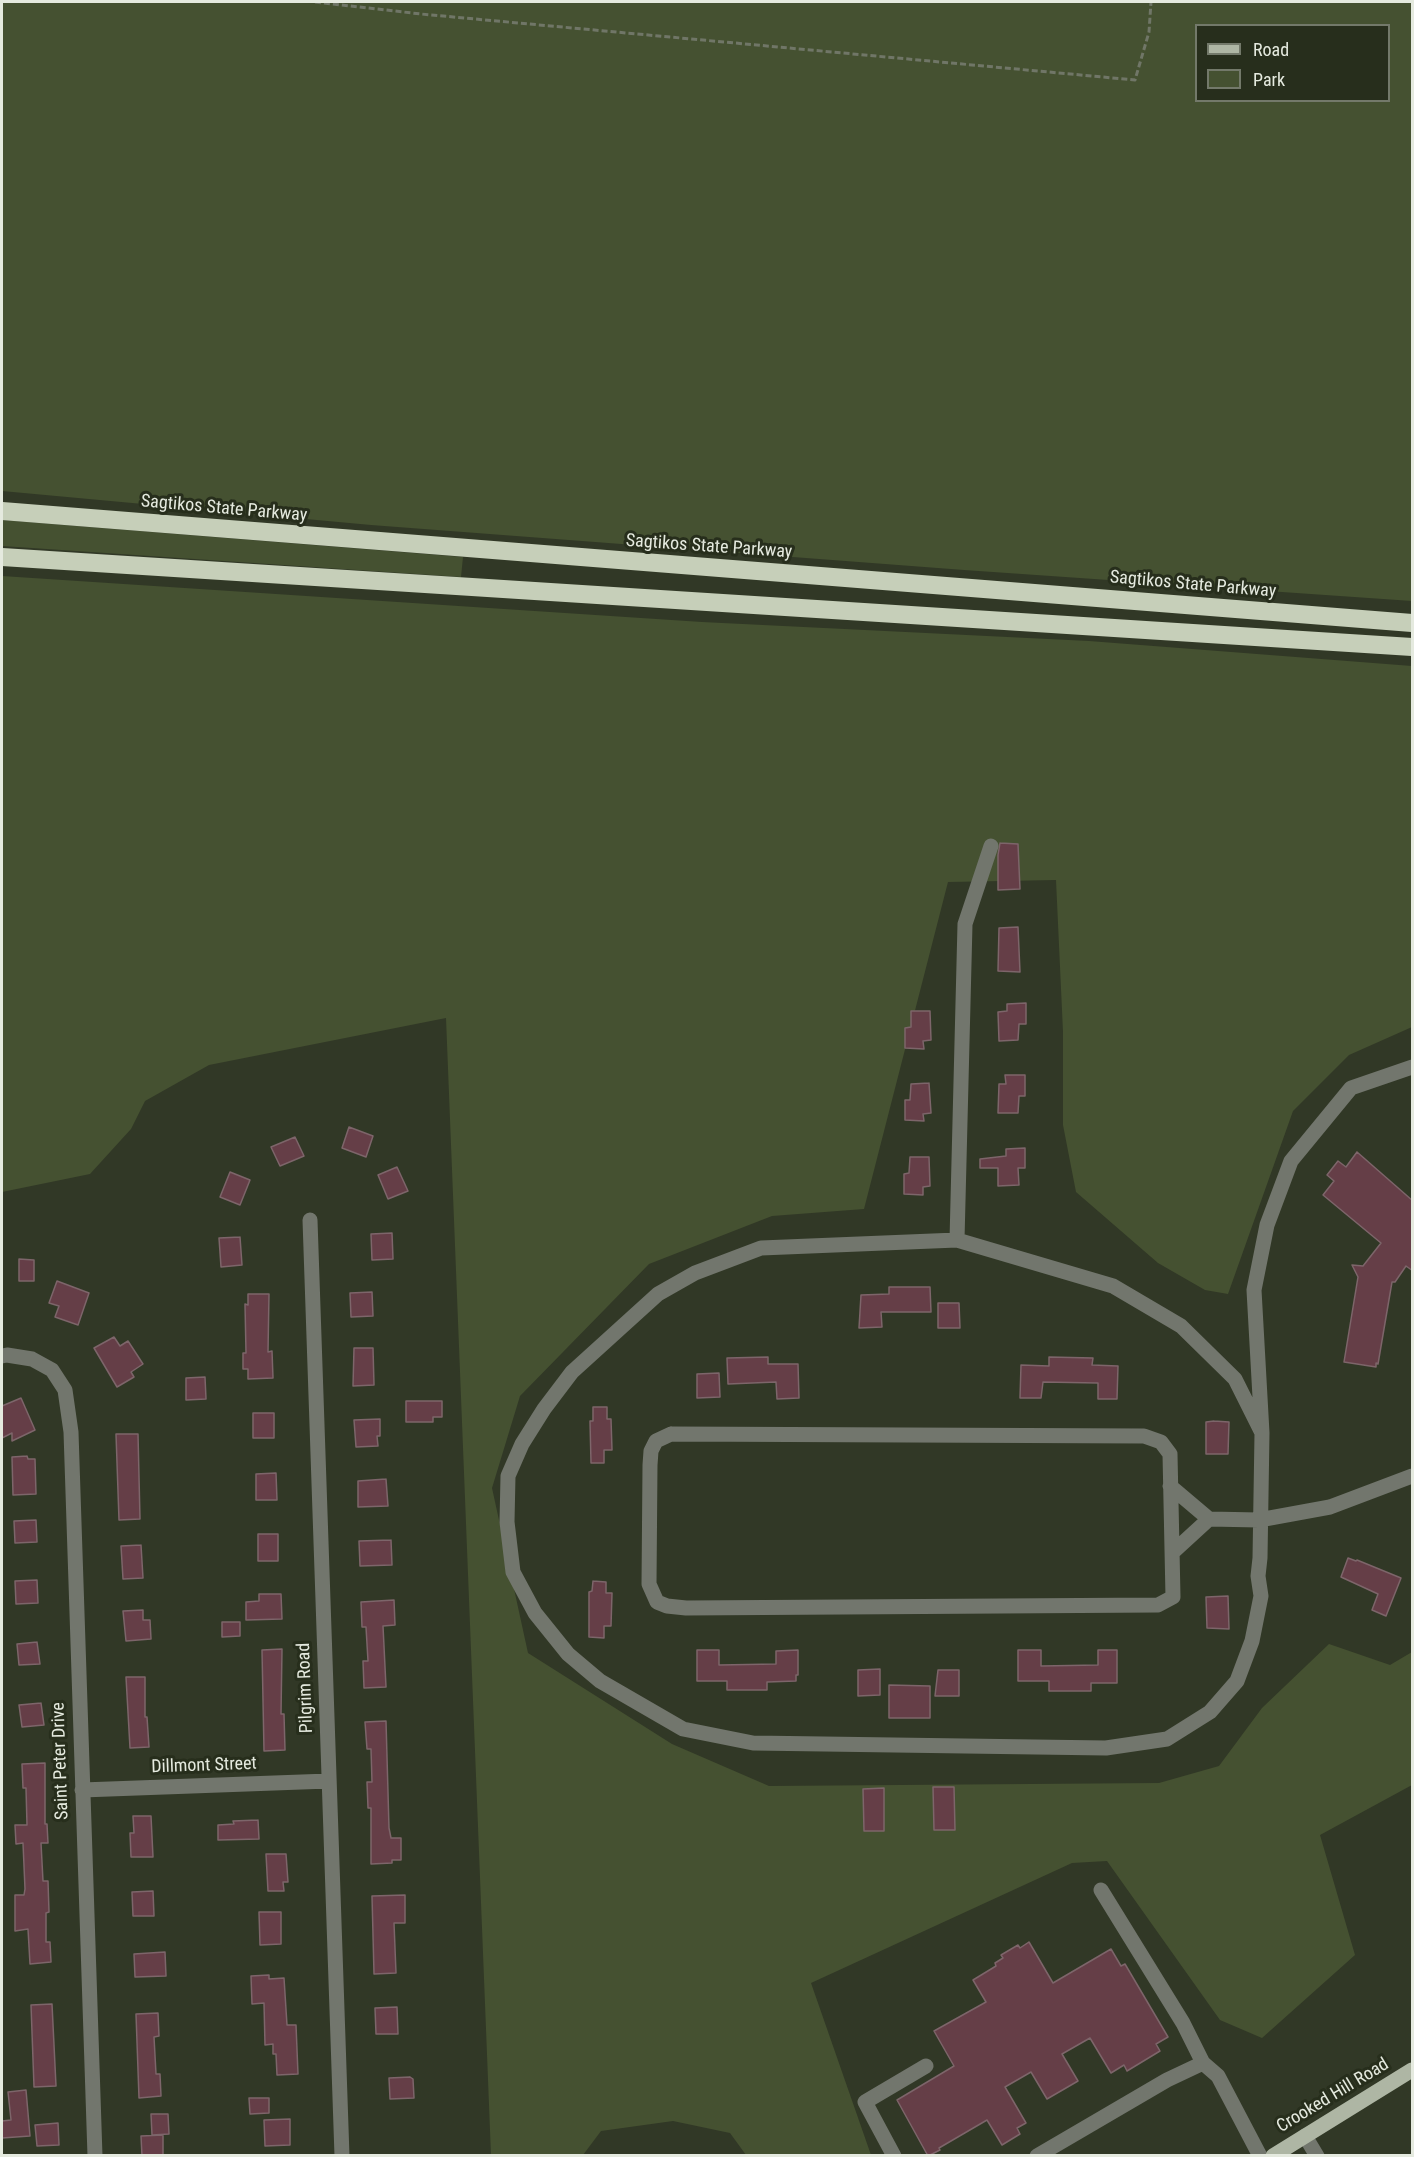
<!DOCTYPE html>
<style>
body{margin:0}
#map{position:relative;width:1414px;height:2157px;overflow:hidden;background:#313826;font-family:"Roboto Condensed",sans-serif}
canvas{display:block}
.frame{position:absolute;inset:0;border:3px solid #e5eadf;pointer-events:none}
.legend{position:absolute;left:1195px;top:24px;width:195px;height:78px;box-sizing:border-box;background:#272e1c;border:2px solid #73796a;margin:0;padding:8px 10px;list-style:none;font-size:18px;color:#e5eadf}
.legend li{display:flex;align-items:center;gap:12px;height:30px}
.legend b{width:30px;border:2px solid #73796a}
</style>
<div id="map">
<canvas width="1414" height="2157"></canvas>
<div class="frame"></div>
<ul class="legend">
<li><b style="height:8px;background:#aeb6a4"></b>Road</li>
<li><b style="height:16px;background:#455131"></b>Park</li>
</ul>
</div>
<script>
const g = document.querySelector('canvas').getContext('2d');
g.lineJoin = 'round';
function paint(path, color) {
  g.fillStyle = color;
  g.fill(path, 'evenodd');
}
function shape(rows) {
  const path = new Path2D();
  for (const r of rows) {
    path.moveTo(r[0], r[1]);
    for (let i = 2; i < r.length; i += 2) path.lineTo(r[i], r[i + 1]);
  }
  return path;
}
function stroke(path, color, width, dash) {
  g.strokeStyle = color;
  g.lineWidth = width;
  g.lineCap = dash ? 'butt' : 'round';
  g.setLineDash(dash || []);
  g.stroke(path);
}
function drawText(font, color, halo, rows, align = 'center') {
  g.font = font + ' "Roboto Condensed",sans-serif';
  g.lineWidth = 6;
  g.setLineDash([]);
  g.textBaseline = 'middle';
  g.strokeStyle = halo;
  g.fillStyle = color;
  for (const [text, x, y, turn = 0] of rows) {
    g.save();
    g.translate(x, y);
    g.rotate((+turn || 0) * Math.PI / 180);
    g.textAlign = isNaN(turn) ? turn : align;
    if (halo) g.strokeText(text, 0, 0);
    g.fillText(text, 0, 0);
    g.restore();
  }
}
const green = shape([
 [2,2,1412,2,1412,601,964,570,371,525,2,491],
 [1196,26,1388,26,1388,100,1196,100],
 [2,520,463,557,461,577,2,546],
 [2,576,702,622,1089,641,1412,666,1412,1027,1349,1055,1293,1111,1228,1294,1205,1290,1158,1263,1076,1192,1063,1125,1063,1032,1056,880,948,882,864,1209,772,1216,649,1264,520,1396,492,1488,528,1653,672,1744,769,1786,1159,1783,1219,1766,1262,1708,1329,1644,1390,1665,1412,1652,1412,1785,1320,1835,1355,1955,1262,2038,1220,2020,1107,1861,1072,1863,811,1983,871,2155,746,2155,730,2133,673,2121,601,2131,583,2155,491,2155,446,1018,209,1065,145,1101,131,1129,90,1174,2,1192]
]);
const building = shape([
 [1000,843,1018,844,1020,889,998,890,998,855,1000,843],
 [1018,927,1020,972,998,971,999,928,1018,927],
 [1026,1003,1026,1024,1019,1024,1018,1040,999,1041,998,1012,1007,1011,1007,1004,1026,1003],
 [911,1011,930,1011,931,1040,923,1041,924,1049,905,1048,905,1028,911,1027,911,1011],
 [1005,1075,1025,1075,1025,1096,1019,1096,1018,1113,998,1113,999,1084,1006,1084,1005,1075],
 [929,1083,931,1113,923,1114,924,1121,905,1120,905,1100,910,1100,911,1084,929,1083],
 [349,1127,373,1136,366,1157,342,1148,349,1127],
 [295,1137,304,1156,280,1166,271,1147,295,1137],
 [1025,1148,1025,1168,1018,1168,1019,1185,998,1186,998,1168,980,1168,980,1159,1006,1156,1006,1149,1025,1148],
 [1357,1152,1413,1201,1413,1271,1406,1266,1395,1282,1392,1282,1378,1364,1376,1363,1376,1367,1344,1362,1358,1277,1352,1265,1363,1266,1381,1243,1323,1195,1334,1181,1327,1175,1338,1161,1346,1167,1357,1152],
 [910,1157,929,1157,930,1186,923,1187,923,1195,904,1194,904,1174,909,1173,910,1157],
 [397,1167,408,1191,388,1199,378,1175,397,1167],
 [230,1172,250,1180,240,1205,220,1197,230,1172],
 [392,1233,393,1259,372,1260,371,1234,392,1233],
 [240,1237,242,1265,221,1267,219,1238,240,1237],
 [19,1259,34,1260,34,1281,19,1281,19,1259],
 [57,1281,89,1293,78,1325,55,1317,59,1306,49,1303,57,1281],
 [889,1287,930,1287,931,1312,881,1312,882,1327,859,1328,861,1295,889,1294,889,1287],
 [372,1292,373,1316,351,1317,350,1293,372,1292],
 [248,1294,269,1294,268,1352,272,1351,273,1378,248,1379,248,1369,243,1369,243,1353,246,1353,245,1304,248,1305,248,1294],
 [938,1303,959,1303,960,1328,938,1328,938,1303],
 [114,1337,120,1346,128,1341,143,1364,131,1372,134,1377,117,1387,94,1348,114,1337],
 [354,1348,373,1348,374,1385,353,1386,354,1348],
 [768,1357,768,1364,798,1364,799,1398,777,1399,776,1382,728,1384,727,1358,768,1357],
 [1049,1357,1093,1358,1092,1365,1118,1366,1117,1399,1098,1399,1098,1383,1043,1382,1041,1398,1020,1398,1021,1365,1049,1366,1049,1357],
 [719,1373,720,1397,697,1398,697,1374,719,1373],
 [205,1377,206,1399,186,1400,186,1378,205,1377],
 [21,1398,35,1430,12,1441,12,1433,2,1438,2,1406,21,1398],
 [406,1401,442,1401,442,1417,433,1417,433,1422,406,1422,406,1401],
 [593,1407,607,1407,607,1419,611,1419,612,1450,604,1450,604,1463,591,1463,590,1421,593,1421,593,1407],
 [253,1413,274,1413,274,1438,253,1438,253,1413],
 [380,1419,380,1436,377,1436,378,1446,356,1447,354,1420,380,1419],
 [1214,1421,1229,1422,1228,1454,1206,1454,1206,1422,1214,1421],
 [116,1434,138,1434,140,1519,119,1520,116,1434],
 [27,1456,28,1459,35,1459,36,1494,13,1495,12,1457,27,1456],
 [276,1473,277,1500,256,1500,256,1474,276,1473],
 [386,1479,388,1506,358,1507,358,1481,386,1479],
 [36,1520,37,1542,15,1543,14,1521,36,1520],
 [258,1534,278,1534,278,1561,258,1561,258,1534],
 [391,1540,392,1565,360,1566,359,1541,391,1540],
 [141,1545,143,1578,123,1579,121,1546,141,1545],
 [1348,1558,1356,1561,1357,1560,1401,1578,1386,1616,1372,1610,1378,1594,1341,1577,1348,1558],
 [37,1580,38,1603,16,1604,15,1581,37,1580],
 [593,1581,606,1582,606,1593,612,1593,611,1626,604,1626,604,1638,589,1637,589,1592,592,1591,593,1581],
 [259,1594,281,1594,282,1619,246,1620,246,1602,259,1601,259,1594],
 [1228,1596,1229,1629,1207,1628,1206,1597,1228,1596],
 [394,1600,395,1625,383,1626,386,1687,364,1688,363,1661,368,1661,366,1627,362,1627,361,1602,394,1600],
 [143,1610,143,1620,150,1620,151,1639,126,1641,123,1611,143,1610],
 [222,1622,240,1622,240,1636,222,1637,222,1622],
 [37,1642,40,1664,19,1665,17,1644,37,1642],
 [282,1649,281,1714,284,1714,285,1750,264,1751,262,1650,282,1649],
 [697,1650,719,1650,719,1665,776,1664,776,1651,798,1650,798,1675,796,1675,796,1681,767,1682,767,1690,727,1690,727,1681,697,1681,697,1650],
 [1018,1650,1041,1650,1041,1666,1098,1665,1098,1650,1117,1650,1117,1683,1091,1683,1091,1691,1049,1691,1049,1681,1018,1681,1018,1650],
 [880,1669,880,1695,858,1696,858,1670,880,1669],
 [938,1670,959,1670,959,1696,935,1696,938,1670],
 [126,1677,145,1677,145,1717,147,1717,149,1747,130,1748,126,1677],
 [889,1685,930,1686,930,1718,889,1718,889,1685],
 [41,1703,44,1725,22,1727,19,1705,41,1703],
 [386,1721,389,1828,391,1838,401,1838,401,1860,392,1860,392,1863,371,1864,371,1808,368,1808,367,1782,372,1782,371,1749,367,1749,365,1722,386,1721],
 [45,1763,45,1824,47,1824,48,1843,41,1843,43,1881,48,1881,49,1912,46,1913,46,1942,50,1942,51,1962,30,1964,28,1929,15,1931,15,1895,24,1895,25,1889,23,1843,16,1844,15,1825,27,1825,26,1788,23,1788,22,1764,45,1763],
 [933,1787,954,1787,955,1830,934,1830,933,1787],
 [884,1788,884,1831,864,1831,863,1789,884,1788],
 [133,1816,151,1816,153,1857,131,1857,130,1833,134,1833,133,1816],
 [258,1820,259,1839,218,1840,218,1825,234,1824,233,1821,258,1820],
 [266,1854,286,1854,288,1882,283,1882,284,1891,268,1891,266,1854],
 [153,1891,154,1916,133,1916,132,1892,153,1891],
 [405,1895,405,1923,394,1923,396,1973,374,1974,372,1896,405,1895],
 [259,1912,281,1912,281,1944,260,1945,259,1912],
 [1029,1942,1053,1983,1111,1949,1121,1966,1125,1964,1168,2037,1156,2044,1160,2051,1127,2071,1124,2065,1111,2073,1090,2038,1062,2054,1078,2081,1047,2099,1031,2072,1005,2087,1026,2123,1017,2128,1020,2134,1002,2145,987,2120,939,2148,940,2150,928,2156,897,2100,954,2066,934,2031,986,2002,973,1980,996,1966,995,1963,1003,1958,1001,1955,1018,1945,1020,1948,1029,1942],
 [165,1952,166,1976,135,1977,134,1954,165,1952],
 [269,1975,269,1979,284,1978,287,2025,296,2025,298,2074,277,2075,276,2054,273,2054,273,2044,265,2045,264,2003,252,2004,251,1976,269,1975],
 [52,2004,56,2086,34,2087,31,2005,52,2004],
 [397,2007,398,2034,376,2034,375,2008,397,2007],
 [158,2013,159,2036,154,2037,156,2074,160,2074,161,2096,139,2098,136,2014,158,2013],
 [410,2077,413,2079,414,2098,390,2099,389,2078,410,2077],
 [26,2090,30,2136,2,2138,2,2121,11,2120,8,2092,26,2090],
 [249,2098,269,2098,269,2113,250,2114,249,2098],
 [151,2114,168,2114,169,2134,152,2135,151,2114],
 [290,2119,290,2145,265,2146,264,2120,290,2119],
 [58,2123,59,2145,37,2146,35,2125,58,2123],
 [163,2135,163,2156,142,2156,141,2136,163,2135]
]);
const path = shape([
 [315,2,421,14,1135,80,1149,32,1151,2]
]);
const minor = shape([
 [310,1220,342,2156],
 [957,1240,965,924,991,846],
 [2,1356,7,1355,32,1359,52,1370,65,1390,71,1432,95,2156],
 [1262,1433,1235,1379,1181,1326,1113,1286,957,1240,761,1248,695,1273,658,1294,572,1372,544,1409,522,1444,508,1476,507,1522,513,1572,535,1613,568,1654,600,1681,683,1729,753,1743,1106,1748,1167,1739,1210,1712,1237,1681,1252,1641,1261,1596,1258,1576,1260,1558,1262,1433,1254,1290,1267,1225,1291,1161,1351,1088,1412,1067],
 [671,1434,1144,1436,1161,1442,1170,1454,1173,1597,1158,1605,686,1608,667,1606,657,1602,649,1584,650,1465,651,1451,656,1441,671,1434],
 [1170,1486,1209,1519,1259,1520,1330,1507,1412,1476],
 [1173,1552,1209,1519],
 [82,1790,329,1781],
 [1101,1890,1183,2023,1203,2063],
 [1305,2136,1317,2156],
 [894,2156,865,2102,926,2066],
 [1037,2156,1167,2080,1203,2063,1218,2076,1260,2156]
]);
const major = shape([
 [1273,2156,1412,2070]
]);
const highway = shape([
 [2,511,1412,623],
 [2,557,1412,647]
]);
const streetNames = [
 ["Sagtikos State Parkway",224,509,5],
 ["Sagtikos State Parkway",709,547,4],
 ["Sagtikos State Parkway",1193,585,5],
 ["Pilgrim Road",306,1688,-92],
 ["Saint Peter Drive",61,1761,-92],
 ["Dillmont Street",204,1766,-2],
 ["Crooked Hill Road",1333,2096,-31]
];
paint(green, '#455131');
paint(building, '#653e47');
stroke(building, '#7d656a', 1.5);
stroke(path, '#707667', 3, [6, 3]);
stroke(minor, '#72766d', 15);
stroke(major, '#aeb6a4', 15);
stroke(highway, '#c6cfb9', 18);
drawText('18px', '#e5eadf', '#272e1c', streetNames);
</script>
